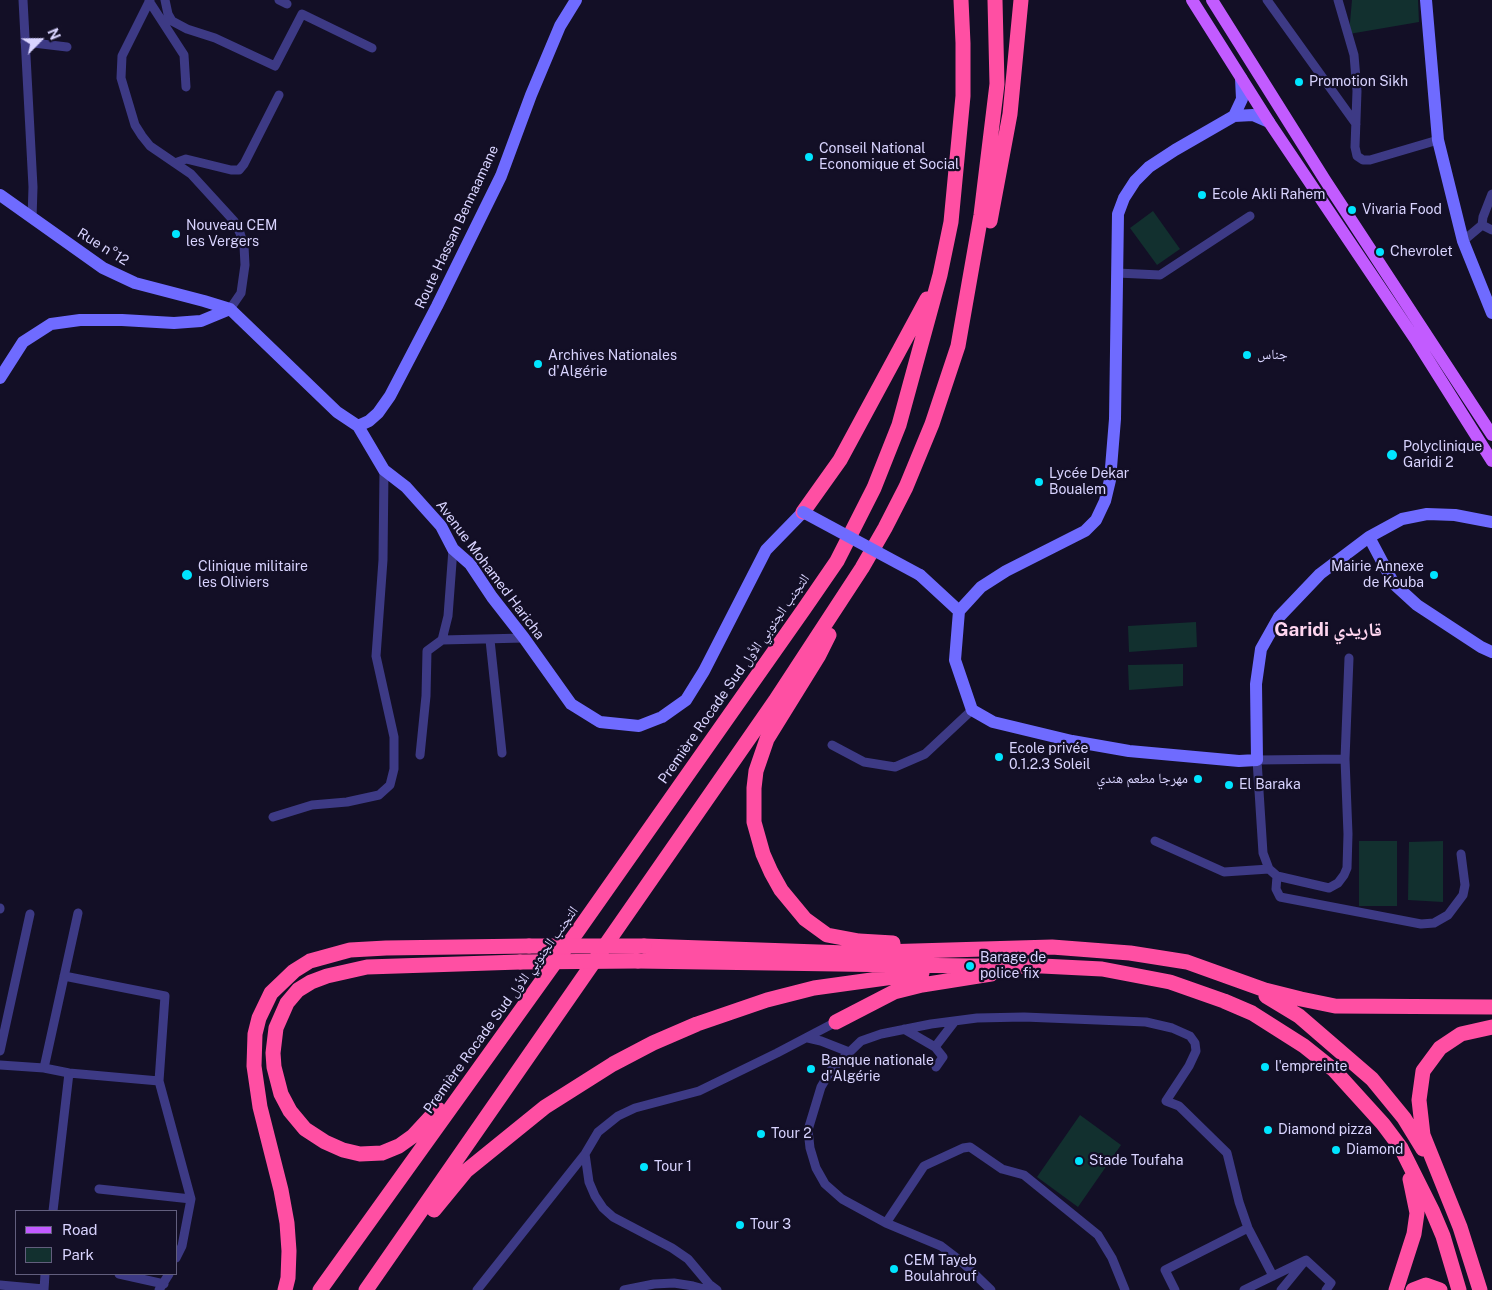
<!DOCTYPE html>
<meta charset="utf-8">
<style>
body{margin:0}
#map{position:relative;width:1492px;height:1290px;overflow:hidden;background:#130f26;font-family:"Public Sans",sans-serif}
canvas{display:block}
.legend{position:absolute;left:15px;top:1210px;width:162px;height:65px;box-sizing:border-box;background:#130f26;border:1px solid #625e7d;margin:0;padding:6px 9px;list-style:none;font-size:15px;color:#d9d4ff}
.legend li{display:flex;align-items:center;gap:10px;height:25px}
.legend b{width:25px;border:1px solid #625e7d}
.north{position:absolute;left:15px;top:15px;width:50px;height:50px;-webkit-text-stroke:4px #130f26;paint-order:stroke;rotate:67deg;font-size:14px;font-weight:700;line-height:20px;text-align:center;color:#d9d4ff}
.north::after{content:'';display:block;margin:auto;width:18px;height:22px;background:#d9d4ff;clip-path:polygon(50% 0,100% 100%,50% 72%,0 100%)}
</style>
<div id="map">
<canvas width="1492" height="1290"></canvas>
<ul class="legend">
<li><b style="height:6px;background:#c25bff"></b>Road</li>
<li><b style="height:14px;background:#12302f"></b>Park</li>
</ul>
<div class="north">N</div>
</div>
<script>
const g = document.querySelector('canvas').getContext('2d');
g.lineJoin = 'round';
function paint(path, color) {
  g.fillStyle = color;
  g.fill(path, 'evenodd');
}
function shape(rows) {
  const path = new Path2D();
  for (const r of rows) {
    path.moveTo(r[0], r[1]);
    for (let i = 2; i < r.length; i += 2) path.lineTo(r[i], r[i + 1]);
  }
  return path;
}
function stroke(path, color, width, dash) {
  g.strokeStyle = color;
  g.lineWidth = width;
  g.lineCap = dash ? 'butt' : 'round';
  g.setLineDash(dash || []);
  g.stroke(path);
}
function drawText(font, color, halo, rows, align = 'center') {
  g.font = font + ' "Public Sans","Noto Naskh Arabic",sans-serif';
  g.lineWidth = 4.5;
  g.setLineDash([]);
  g.textBaseline = 'middle';
  g.strokeStyle = halo;
  g.fillStyle = color;
  for (const [text, x, y, turn = 0] of rows) {
    g.save();
    g.translate(x, y);
    g.rotate((+turn || 0) * Math.PI / 180);
    g.textAlign = isNaN(turn) ? turn : align;
    if (halo) g.strokeText(text, 0, 0);
    g.fillText(text, 0, 0);
    g.restore();
  }
}
const green = shape([
 [1352,0,1418,0,1419,22,1349,34],
 [1153,211,1180,249,1157,265,1130,228],
 [1196,622,1197,647,1129,652,1128,626],
 [1183,664,1183,686,1129,690,1128,665],
 [1359,841,1397,841,1397,906,1359,906],
 [1443,841,1443,902,1408,900,1409,842],
 [1080,1115,1121,1145,1078,1207,1037,1177]
]);
const street = shape([
 [23,0,33,187,32,219],
 [150,0,122,56,121,78,135,125,142,136,150,146,191,174,234,221,240,233,244,246,245,265,241,293,230,309],
 [165,0,168,14,172,21,187,29,215,38,275,66,302,14,372,48],
 [279,0,287,4],
 [1267,0,1356,124],
 [1338,0,1354,55,1357,91,1355,147,1357,156,1363,160,1370,160,1438,140],
 [149,1,184,55,186,87],
 [25,42,67,47],
 [175,163,186,159,231,170,239,170,244,164,279,95],
 [1482,225,1492,230],
 [1463,241,1482,225,1483,217,1492,194],
 [1117,273,1160,275,1250,216],
 [442,640,524,638],
 [490,640,502,753],
 [832,745,864,762,895,767,925,754,972,710],
 [420,755,426,696,427,651,442,640,448,616,453,549],
 [1345,759,1348,834,1347,868,1344,875,1338,883,1329,888,1277,876,1269,869,1263,853,1257,760,1345,759,1349,658],
 [273,817,312,805,347,802,379,795,390,785,394,769,394,737,376,656,383,560,384,470],
 [1155,841,1224,872,1269,869],
 [1277,876,1276,889,1280,897,1421,924,1434,923,1448,915,1463,895,1465,885,1461,854],
 [0,908,0,909],
 [64,976,165,996,159,1081,191,1199,182,1246,176,1258],
 [904,1029,935,1047],
 [808,1038,821,1041,849,1052],
 [0,1051,30,914],
 [0,1065,44,1068,69,1073,159,1081],
 [936,1067,943,1057,935,1047,955,1021],
 [44,1068,78,913],
 [99,1189,191,1199],
 [53,1211,69,1073],
 [886,1223,924,1166,963,1148,970,1147,1002,1169,1024,1175,1098,1235,1112,1258,1125,1290],
 [119,1274,164,1284],
 [0,1285,44,1289],
 [44,1290,45,1274],
 [159,1290,169,1274],
 [477,1290,585,1154],
 [624,1290,654,1284,674,1283,693,1286,708,1290],
 [717,1290,709,1284,688,1259,672,1248,613,1217,603,1208,595,1196,589,1182,585,1154,598,1132,618,1116,635,1108,699,1091,777,1053,836,1022],
 [991,1290,962,1262,941,1246,886,1223,842,1199,825,1184,816,1168,810,1148,808,1130,821,1087,831,1070,861,1041,881,1034,931,1024,977,1018,1024,1017,1146,1022,1172,1028,1190,1036,1195,1043,1196,1051,1189,1066,1166,1101,1179,1106,1227,1153,1239,1202,1248,1228,1273,1276],
 [1175,1290,1165,1270,1248,1228],
 [1244,1290,1306,1260,1331,1283,1326,1290],
 [1281,1290,1304,1262]
]);
const secondary = shape([
 [1426,0,1438,140,1463,241,1492,313],
 [1234,116,1242,99,1241,78],
 [1269,122,1253,115,1234,116,1175,150,1149,167,1135,181,1124,198,1118,214,1115,419,1110,480,1105,501,1096,520,1085,531,1006,571,981,587,959,611,955,660,972,710,993,722,1072,741,1129,751,1239,761,1257,760,1256,684,1261,649,1279,617,1320,574,1369,537,1402,519,1427,514,1455,515,1492,522],
 [0,195,103,268,135,283,204,301,230,309,337,412,358,426,384,470,406,487,441,526,453,549,470,564,492,597,524,638,571,704,600,722,639,726,662,717,686,700,704,671,766,550,803,512],
 [0,378,23,342,51,324,80,320,122,320,174,323,201,321,230,309],
 [358,426,369,421,378,413,390,396,437,306,501,176,531,95,560,26,576,0],
 [1369,537,1394,584,1417,605,1481,647,1492,652],
 [920,575,959,611]
]);
const primary = shape([
 [1192,0,1269,122,1417,342,1492,461],
 [1212,0,1325,180,1492,435]
]);
const highway = shape([
 [990,221,1010,114,1021,0],
 [803,512,840,460,927,299],
 [829,635,819,655,767,739,756,771,754,788,754,822,763,854,771,872,781,890,805,919,827,935,859,941,893,943],
 [644,946,847,953,1052,947,1130,953,1187,962,1265,990,1301,999,1335,1006,1492,1007],
 [638,961,970,966,1042,966,1102,969,1170,982,1224,1001,1252,1013,1304,1046,1334,1070,1383,1124,1401,1148,1432,1210,1443,1236,1459,1290],
 [1266,996,1299,1016,1372,1079,1404,1118,1423,1149],
 [836,1022,894,992,922,985,991,974],
 [438,1109,413,1136,399,1146,382,1153,360,1154,343,1150,325,1142,305,1129,290,1111,281,1094,274,1067,273,1053,276,1028,287,1003,298,990,311,982,327,976,367,967,520,962],
 [434,1210,466,1171,545,1107,613,1064,653,1043,697,1024,767,1000,814,988,922,973],
 [285,1290,288,1278,289,1251,287,1223,281,1190,260,1107,254,1066,255,1034,259,1018,271,993,294,971,310,961,350,950,386,948,529,946],
 [320,1290,577,932,804,609,837,561,874,488,899,425,940,275,951,222,963,96,963,43,961,0],
 [366,1290,775,701,862,568,885,528,906,487,932,424,958,346,981,215,997,84,995,0],
 [1396,1290,1414,1234,1417,1213,1410,1179],
 [1413,1290,1426,1285,1440,1290],
 [1480,1290,1460,1227,1423,1135,1419,1100,1423,1071,1440,1048,1461,1034,1492,1027]
]);
const secondaryBridge = shape([
 [803,512,920,575]
]);
const highwayBridge = shape([
 [529,946,644,946],
 [520,962,638,961]
]);
const markers = [
 [1299,82,5,"#00e5ff"],
 [809,157,5,"#00e5ff"],
 [1202,195,5,"#00e5ff"],
 [1352,210,5,"#00e5ff"],
 [176,234,5,"#00e5ff"],
 [1380,252,5,"#00e5ff"],
 [1247,355,5,"#00e5ff"],
 [538,364,5,"#00e5ff"],
 [1392,455,6,"#00e5ff"],
 [1039,482,5,"#00e5ff"],
 [187,575,6,"#00e5ff"],
 [1434,575,5,"#00e5ff"],
 [999,757,5,"#00e5ff"],
 [1198,779,5,"#00e5ff"],
 [1229,785,5,"#00e5ff"],
 [970,966,5,"#00e5ff"],
 [1265,1067,5,"#00e5ff"],
 [811,1069,5,"#00e5ff"],
 [1268,1130,5,"#00e5ff"],
 [761,1134,5,"#00e5ff"],
 [1336,1150,5,"#00e5ff"],
 [1079,1161,5,"#00e5ff"],
 [644,1167,5,"#00e5ff"],
 [740,1225,5,"#00e5ff"],
 [894,1269,5,"#00e5ff"]
];
const poiNames = [
 ["Promotion Sikh",1309,82],
 ["Conseil National",819,149],
 ["Economique et Social",819,165],
 ["Ecole Akli Rahem",1212,195],
 ["Vivaria Food",1362,210],
 ["Nouveau CEM",186,226],
 ["les Vergers",186,242],
 ["Chevrolet",1390,252],
 ["جناس",1257,355],
 ["Archives Nationales",548,356],
 ["d'Algérie",548,372],
 ["Polyclinique",1403,447],
 ["Garidi 2",1403,463],
 ["Lycée Dekar",1049,474],
 ["Boualem",1049,490],
 ["Clinique militaire",198,567],
 ["les Oliviers",198,583],
 ["Mairie Annexe",1424,567,"right"],
 ["de Kouba",1424,583,"right"],
 ["Ecole privée",1009,749],
 ["0.1.2.3 Soleil",1009,765],
 ["مهرجا مطعم هندي",1188,779,"right"],
 ["El Baraka",1239,785],
 ["Barage de",980,958],
 ["police fix",980,974],
 ["Banque nationale",821,1061],
 ["d'Algérie",821,1077],
 ["l'empreinte",1275,1067],
 ["Diamond pizza",1278,1130],
 ["Tour 2",771,1134],
 ["Diamond",1346,1150],
 ["Stade Toufaha",1089,1161],
 ["Tour 1",654,1167],
 ["Tour 3",750,1225],
 ["CEM Tayeb",904,1261],
 ["Boulahrouf",904,1277]
];
const streetNames = [
 ["Route Hassan Bennaamane",457,227,-65],
 ["Rue n°12",103,247,32],
 ["Avenue Mohamed Haricha",490,570,53],
 ["Première Rocade Sud التجنب الجنوبي الأول",734,679,-55],
 ["Première Rocade Sud التجنب الجنوبي الأول",501,1010,-54]
];
const districtNames = [
 ["Garidi قاريدي",1328,630]
];
paint(green, '#12302f');
stroke(street, '#3d3a85', 9);
stroke(secondary, '#6f6bff', 12);
stroke(primary, '#c25bff', 12);
stroke(highway, '#ff4fa3', 15);
stroke(secondaryBridge, '#6f6bff', 12);
stroke(highwayBridge, '#ff4fa3', 15);
for (const [x, y, r, color] of markers) {
  const dot = new Path2D();
  dot.arc(x, y, r, 0, 2 * Math.PI);
  g.fillStyle = color;
  g.fill(dot);
  stroke(dot, '#130f26', 2);
}
drawText('14px', '#d9d4ff', '#130f26', poiNames, 'left');
drawText('14px', '#d9d4ff', '#130f26', streetNames);
drawText('bold 19px', '#ffd6f0', '#130f26', districtNames);
</script>
